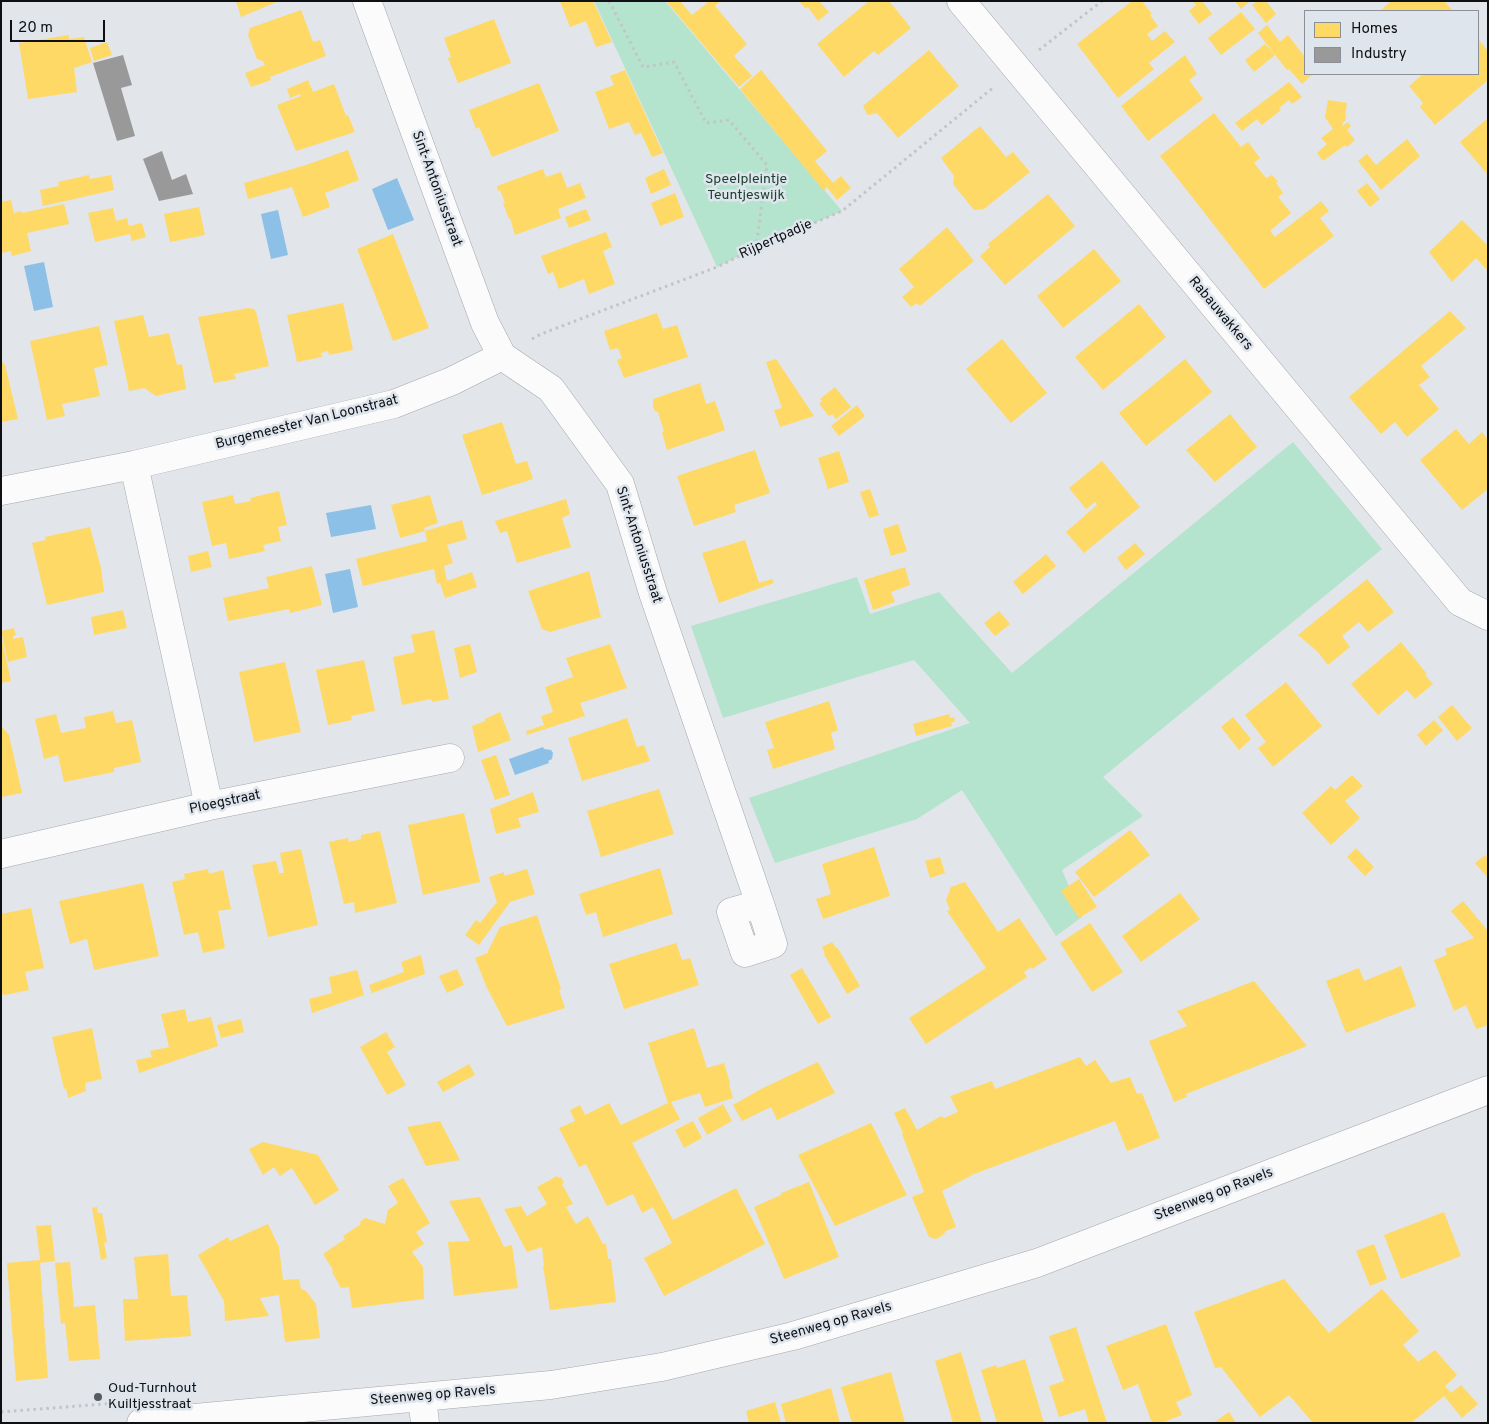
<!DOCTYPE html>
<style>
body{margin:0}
#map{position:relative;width:1489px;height:1424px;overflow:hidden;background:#e2e5ea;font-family:Overpass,sans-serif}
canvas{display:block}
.frame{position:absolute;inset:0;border:2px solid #0e1013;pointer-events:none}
.legend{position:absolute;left:1304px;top:10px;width:175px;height:65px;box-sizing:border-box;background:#dee5ed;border:1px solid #8b9096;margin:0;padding:6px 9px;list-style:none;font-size:15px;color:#0e1013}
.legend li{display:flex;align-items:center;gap:10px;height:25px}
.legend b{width:25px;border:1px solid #8b9096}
.scale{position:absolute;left:10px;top:20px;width:95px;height:22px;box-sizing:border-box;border:2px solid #0e1013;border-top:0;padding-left:6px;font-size:15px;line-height:18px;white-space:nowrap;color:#0e1013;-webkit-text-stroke:4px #dee5ed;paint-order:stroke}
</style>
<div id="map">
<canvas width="1489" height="1424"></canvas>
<div class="frame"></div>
<ul class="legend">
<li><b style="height:14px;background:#ffd966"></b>Homes</li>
<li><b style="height:14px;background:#999"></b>Industry</li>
</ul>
<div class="scale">20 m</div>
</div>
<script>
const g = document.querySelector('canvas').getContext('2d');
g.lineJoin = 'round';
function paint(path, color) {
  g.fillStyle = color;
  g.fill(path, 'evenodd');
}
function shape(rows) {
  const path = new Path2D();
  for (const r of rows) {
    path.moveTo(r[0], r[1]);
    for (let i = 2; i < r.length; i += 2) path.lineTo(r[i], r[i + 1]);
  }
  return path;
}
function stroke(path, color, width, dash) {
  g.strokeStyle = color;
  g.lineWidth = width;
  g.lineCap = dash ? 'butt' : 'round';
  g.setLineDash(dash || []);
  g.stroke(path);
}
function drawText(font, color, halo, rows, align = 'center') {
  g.font = font + ' Overpass,sans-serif';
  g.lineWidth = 5;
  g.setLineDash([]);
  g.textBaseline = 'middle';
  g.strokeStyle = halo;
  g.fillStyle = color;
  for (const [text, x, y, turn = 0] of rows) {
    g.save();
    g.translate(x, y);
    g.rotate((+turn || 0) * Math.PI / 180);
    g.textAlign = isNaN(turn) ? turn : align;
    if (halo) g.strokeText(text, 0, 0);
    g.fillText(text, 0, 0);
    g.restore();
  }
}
const green = shape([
 [594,1,665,1,842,211,756,248,717,267],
 [1293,442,1382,549,1103,777,1143,816,1062,870,1082,917,1056,936,962,790,917,819,775,863,749,798,970,723,914,660,723,718,691,626,857,577,870,614,939,592,1012,673]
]);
const water = shape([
 [397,178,414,220,388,230,372,189],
 [278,210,288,255,271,259,261,214],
 [44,262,53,307,34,311,24,266],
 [371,505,376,529,331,537,326,513],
 [350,569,358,607,333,613,325,574],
 [543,747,544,749,551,750,553,753,552,759,548,761,549,763,515,775,509,759]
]);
const homes = shape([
 [236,1,279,1,241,17],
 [560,1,593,1,612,42,596,47,586,21,570,27],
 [666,1,680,1,692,15,707,3,706,1,720,1,715,6,747,44,734,56,752,76,739,87],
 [799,1,819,1,829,12,818,21,808,7,806,9],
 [869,1,889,1,911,28,878,55,874,51,844,77,817,44],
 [1132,1,1142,1,1152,14,1150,15,1158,26,1147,34,1152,41,1165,31,1175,42,1149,63,1154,69,1118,98,1077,44],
 [1193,1,1202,1,1212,14,1199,24,1189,11,1196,5],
 [1235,1,1250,1,1241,9],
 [1257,1,1266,1,1276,14,1266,23,1252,5],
 [1391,1,1444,1,1453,11,1380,11],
 [301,10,313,42,320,40,326,56,270,77,271,80,251,87,245,73,265,65,263,61,257,59,248,35,250,28],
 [1241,12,1255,29,1221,55,1208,38],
 [494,19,511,63,458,83,448,58,451,57,444,38],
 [1267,25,1280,42,1288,35,1304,56,1305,55,1305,74,1313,74,1302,84,1289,69,1287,70,1258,33],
 [69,35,69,39,84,37,92,62,74,68,77,92,28,99,19,43],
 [1478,39,1488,51,1488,80,1435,125,1420,107,1423,103,1409,86,1423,74,1478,74],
 [107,42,112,55,94,61,90,48],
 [1265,44,1275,55,1254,72,1245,60],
 [929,50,959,86,898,138,877,113,869,115,867,114,863,106],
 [1185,55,1197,74,1189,80,1203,99,1148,141,1121,106],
 [625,70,663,153,652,157,641,133,635,135,629,122,609,129,595,92,614,85,610,76],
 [761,70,827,151,815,161,833,183,841,176,851,188,837,200,827,187,824,191,740,89],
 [308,80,313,92,334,84,346,116,348,115,355,132,296,151,277,105,301,96,300,94,290,98,287,89],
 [1289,82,1302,97,1292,104,1289,100,1279,108,1281,110,1262,125,1257,119,1242,131,1235,123],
 [539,83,559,131,492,157,479,127,476,129,469,110],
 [1328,100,1347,103,1345,118,1346,120,1342,124,1343,126,1348,122,1351,126,1347,130,1355,140,1347,147,1345,145,1323,161,1317,153,1327,144,1321,138,1333,129,1325,117],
 [1214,113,1241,147,1248,142,1260,158,1254,163,1266,178,1272,175,1278,182,1276,183,1283,193,1278,197,1291,213,1270,231,1275,237,1321,201,1329,211,1320,218,1334,236,1264,289,1160,156],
 [1488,118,1488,175,1460,142],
 [980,126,1006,157,1013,152,1030,172,984,209,974,210,953,184,954,176,941,158],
 [1407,139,1420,156,1381,190,1358,161,1367,154,1376,165],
 [348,150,359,180,325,193,330,207,303,217,292,187,248,199,244,183,306,165],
 [543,169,546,177,561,172,567,188,580,183,586,198,558,209,561,218,515,235,510,218,509,219,503,203,505,203,500,190,498,191,497,186],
 [664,169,671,185,651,194,645,178],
 [89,175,90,179,111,175,114,190,43,206,40,190,59,186,58,182],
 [1367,183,1380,199,1370,207,1357,191],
 [675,193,684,217,660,226,651,203],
 [1048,194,1075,226,1005,285,980,256,990,247,988,244],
 [11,200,14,213,21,211,22,213,64,204,69,224,27,233,31,251,12,256,11,251,1,253,1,202],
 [199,207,205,235,170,242,164,214],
 [113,208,116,221,127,218,129,226,142,223,146,237,132,241,130,234,95,242,88,213],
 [586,209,591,220,569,228,565,217],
 [1462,220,1488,246,1488,271,1476,258,1452,282,1429,252],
 [947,227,974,261,920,306,917,303,911,307,902,297,914,287,899,269],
 [606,232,612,247,603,251,615,284,589,294,584,279,559,289,553,272,548,274,541,256],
 [393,234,429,328,393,341,357,249],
 [1094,249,1121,281,1063,328,1037,296],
 [343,303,353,350,329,355,328,351,321,353,322,357,297,362,287,315],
 [1139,304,1166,337,1103,390,1075,357],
 [249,308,254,309,256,312,269,366,234,374,236,379,214,383,198,317],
 [1450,311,1466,328,1421,366,1430,377,1419,385,1439,409,1407,437,1395,422,1381,434,1349,397],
 [657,313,663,329,677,325,688,357,624,378,617,360,622,358,618,348,610,350,604,331],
 [143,315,149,337,169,333,177,365,182,364,186,389,156,396,144,388,129,391,114,321],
 [99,326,108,365,94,368,100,396,62,404,65,416,47,420,30,341],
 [1002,339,1047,393,1011,423,966,369],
 [776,359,814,416,780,427,774,410,782,408,766,362],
 [1185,359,1212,392,1146,446,1119,413],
 [1,361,5,365,18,419,1,422],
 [700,383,706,404,715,401,725,430,667,450,662,432,664,432,658,412,655,411,653,407,653,399],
 [835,387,851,407,836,419,832,414,829,416,819,404,822,401,820,399],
 [857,405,865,416,839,436,831,426],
 [1230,414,1257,447,1215,482,1186,450],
 [502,422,516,464,527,461,533,479,482,495,462,435],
 [1456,429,1469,444,1482,432,1488,439,1488,489,1462,510,1420,460],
 [755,450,770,493,734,505,736,512,694,526,677,476],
 [839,451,849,482,828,489,818,458],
 [1102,461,1140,507,1084,553,1066,532,1097,505,1095,502,1086,509,1069,488],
 [870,489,879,515,869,518,860,492],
 [279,491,287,525,278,527,281,541,263,545,265,551,229,559,226,543,212,546,202,502,233,495,235,504,251,501,250,498],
 [430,495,438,523,424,528,425,531,400,538,391,505],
 [566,499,570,514,562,518,571,547,517,563,507,531,500,533,495,521],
 [462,520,467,539,447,545,453,563,444,566,447,581,472,572,477,587,445,598,440,583,437,584,434,569,363,586,356,559,427,541,425,531],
 [898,524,907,551,891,556,883,529],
 [90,527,101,568,104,592,47,605,32,543,46,540,45,537],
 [745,540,759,583,772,579,774,583,719,603,702,553],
 [1135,543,1145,554,1126,570,1117,558],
 [208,551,212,567,191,572,188,556],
 [1046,554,1056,566,1023,594,1013,582],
 [312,566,322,605,290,613,289,609,228,621,223,598,269,588,266,577],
 [905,567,910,585,891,592,895,602,873,610,864,580],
 [589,571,601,617,550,632,542,629,528,591],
 [1367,579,1394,612,1368,632,1359,622,1342,636,1350,647,1328,665,1317,651,1298,635],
 [123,610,127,628,94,635,91,617],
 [999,611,1010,624,995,636,984,623],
 [14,628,16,635,13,636,13,639,23,637,27,657,8,662,1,631],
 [434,630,449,699,432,702,431,699,402,705,393,657,415,652,411,635],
 [2,640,11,681,1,683,1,641],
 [1401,642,1427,674,1425,675,1433,684,1415,699,1407,690,1378,715,1351,684],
 [470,644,477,672,460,678,454,648],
 [610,644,627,688,580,703,585,716,527,735,526,731,544,725,541,716,553,712,545,687,573,677,566,658],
 [364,660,375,711,351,716,352,720,328,725,316,670],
 [285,662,301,732,254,742,239,672],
 [1286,682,1322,726,1273,767,1258,748,1266,742,1245,715],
 [829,701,838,730,831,733,835,749,773,769,767,750,774,748,765,722],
 [1452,705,1472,728,1457,741,1438,717],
 [113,711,116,723,132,720,141,762,114,768,114,772,64,782,58,755,44,759,35,719,56,714,61,733,86,728,84,717],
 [500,712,511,740,478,752,472,726,485,721,485,719],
 [949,714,950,718,954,717,955,721,951,723,952,726,916,736,913,724],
 [1233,717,1251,739,1239,750,1221,727],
 [627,718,637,747,644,745,650,761,582,781,568,738],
 [1434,720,1443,730,1426,746,1417,735],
 [1,726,9,735,22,793,1,797],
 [496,755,510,795,495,800,481,760],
 [1352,775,1363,786,1345,801,1360,818,1331,845,1302,813,1331,786,1335,790],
 [659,789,674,834,601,857,587,811],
 [533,792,539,812,518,818,521,827,496,834,490,809],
 [464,813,480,882,423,895,408,825],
 [1130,830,1150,855,1094,897,1075,872],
 [380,831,397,903,355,913,354,902,344,904,329,842,348,838,349,842,361,839,361,835],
 [874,847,890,896,823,919,816,899,831,894,822,864],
 [1356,848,1374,867,1365,876,1347,857],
 [301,849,318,925,268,937,252,865,276,861,279,873,284,873,280,853],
 [1485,855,1488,858,1488,878,1475,863],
 [940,857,945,873,930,878,925,861],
 [660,868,673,914,603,937,596,912,586,915,579,894],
 [208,869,209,874,223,870,231,909,218,911,225,948,203,953,198,932,184,935,172,882,185,879,184,874],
 [527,869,535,894,510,902,479,945,465,935,476,920,480,923,497,902,489,877,504,872,504,876],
 [1079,879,1097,907,1079,918,1061,891],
 [965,882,998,932,1019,918,1047,959,1032,969,1031,967,1024,972,1027,977,926,1044,909,1018,986,968,947,911,950,910,946,900,951,887],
 [143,883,159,956,94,970,87,939,70,944,59,901],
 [1180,893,1200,919,1141,962,1122,936],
 [1463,901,1488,931,1488,1025,1476,1029,1466,1005,1454,1011,1434,960,1447,955,1445,949,1474,938,1451,911],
 [31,908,44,968,25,972,29,990,5,995,1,994,1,914],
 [537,915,561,989,559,990,565,1008,507,1026,487,988,475,958,488,953,488,951,500,927],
 [1090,923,1123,972,1092,992,1060,943],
 [832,942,836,948,837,947,860,986,847,994,824,954,825,954,822,947],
 [676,943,682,960,690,958,699,985,624,1009,609,964],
 [421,955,425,974,372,993,369,985,404,972,401,962],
 [1401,966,1416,1006,1346,1033,1326,981,1359,968,1364,981],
 [802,968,831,1017,818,1024,790,975],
 [457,969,464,985,447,993,439,976],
 [357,970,364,995,312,1013,309,999,332,993,329,977],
 [1254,981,1307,1046,1186,1094,1187,1097,1174,1102,1149,1041,1187,1026,1177,1011],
 [185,1009,188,1022,211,1017,218,1046,139,1073,136,1060,152,1057,150,1051,169,1047,161,1014],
 [241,1019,244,1032,221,1038,217,1025],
 [92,1028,102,1079,85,1083,86,1091,68,1098,66,1088,64,1089,52,1037],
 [694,1028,707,1068,724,1063,730,1083,729,1084,733,1098,705,1107,700,1093,671,1102,680,1119,632,1143,673,1220,736,1188,765,1244,664,1296,644,1258,672,1243,653,1207,642,1213,633,1194,607,1206,586,1164,579,1167,559,1128,575,1121,570,1110,580,1105,585,1115,609,1103,621,1125,668,1103,648,1043],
 [386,1032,395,1047,387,1052,406,1085,387,1095,360,1047],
 [1080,1057,1086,1066,1095,1060,1111,1083,1130,1077,1137,1094,1142,1093,1160,1138,1127,1151,1115,1121,974,1174,942,1191,956,1227,946,1231,943,1235,936,1239,929,1237,912,1197,924,1192,902,1134,903,1133,894,1113,905,1108,917,1130,941,1116,944,1118,958,1112,950,1096,992,1081,995,1089],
 [818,1062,835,1093,777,1120,771,1107,742,1121,733,1105,761,1089],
 [469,1064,475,1075,443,1092,437,1082],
 [723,1104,732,1121,707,1135,698,1118],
 [440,1121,460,1160,426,1166,407,1127],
 [693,1121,702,1138,684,1148,675,1130],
 [871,1123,907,1195,835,1226,798,1155],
 [263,1142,318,1155,339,1190,315,1205,292,1168,280,1176,274,1167,263,1175,249,1149],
 [557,1176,558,1178,561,1177,564,1183,562,1184,573,1204,566,1207,576,1224,588,1216,603,1244,606,1244,608,1259,611,1259,616,1302,550,1310,543,1266,544,1266,542,1247,527,1252,504,1209,521,1206,527,1216,547,1204,537,1187],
 [403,1178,430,1223,416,1232,424,1244,412,1252,423,1267,424,1299,352,1308,349,1287,341,1288,332,1272,333,1270,323,1254,345,1239,343,1236,361,1224,360,1222,365,1218,385,1224,388,1210,398,1203,388,1186],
 [809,1182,839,1257,784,1279,754,1207,781,1195,781,1193],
 [480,1197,504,1247,512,1245,518,1288,454,1296,448,1242,470,1241,449,1201],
 [97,1207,98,1213,102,1213,107,1242,104,1243,107,1258,101,1260,92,1208],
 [1444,1212,1461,1256,1401,1279,1384,1235],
 [268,1224,279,1247,283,1280,299,1279,301,1289,306,1291,316,1304,320,1338,285,1342,279,1295,260,1298,269,1316,225,1321,224,1301,198,1255,228,1237,230,1241],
 [51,1225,55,1261,40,1263,48,1378,16,1381,7,1263,40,1260,36,1226],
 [1374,1244,1387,1279,1370,1286,1356,1251],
 [168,1254,171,1296,187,1295,191,1336,125,1341,123,1299,138,1299,134,1257],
 [70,1262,74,1307,95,1305,100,1359,69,1361,65,1323,61,1324,55,1263],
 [1284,1279,1329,1333,1382,1289,1419,1331,1403,1345,1418,1362,1435,1350,1457,1375,1445,1386,1451,1393,1461,1385,1478,1404,1462,1418,1444,1396,1411,1423,1313,1423,1289,1395,1260,1417,1221,1367,1215,1368,1194,1312],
 [1166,1324,1192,1395,1176,1402,1182,1415,1161,1423,1152,1423,1138,1384,1123,1390,1106,1346],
 [1076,1327,1107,1423,1089,1423,1085,1409,1059,1417,1049,1386,1064,1381,1049,1336],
 [961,1352,982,1423,953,1423,935,1361],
 [1025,1359,1044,1423,997,1423,981,1370,996,1365,997,1368],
 [891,1372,905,1423,852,1423,841,1387],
 [831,1388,840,1423,786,1423,781,1404],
 [775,1402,781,1423,749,1423,746,1411],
 [1229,1412,1236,1423,1213,1423]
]);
const industry = shape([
 [123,55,132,85,121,88,135,136,117,141,93,63],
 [162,151,172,180,186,174,193,194,159,201,143,159]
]);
const path = shape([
 [609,1,643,67,674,62,706,123,729,120,767,165,756,248],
 [1039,50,1102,1],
 [532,339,541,334,717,267,756,248,842,211,994,87],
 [1,1412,118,1403]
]);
const street = shape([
 [367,1,485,323,502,356,551,389,620,484,653,593,760,904,773,944,745,953,731,912,760,904],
 [961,1,1460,602,1488,616],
 [134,465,209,806],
 [1,491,134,465,394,404,452,381,502,356],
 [1,854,209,806,450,758],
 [422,1398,425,1423]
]);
const primary = shape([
 [141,1423,551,1385,662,1367,793,1336,1037,1263,1488,1090]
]);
const markers = [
 [98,1397,5,"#585b5e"]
];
const parkNames = [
 ["Speelpleintje",746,180],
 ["Teuntjeswijk",746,196]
];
const streetNames = [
 ["Sint-Antoniusstraat",436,189,70],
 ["Rijpertpadje",776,240,-24],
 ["Rabauwakkers",1220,314,50],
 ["Burgemeester Van Loonstraat",307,423,-14],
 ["Sint-Antoniusstraat",638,545,72],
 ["Ploegstraat",225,803,-12],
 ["Steenweg op Ravels",1214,1195,-21],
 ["Steenweg op Ravels",831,1324,-16],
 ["Steenweg op Ravels",433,1396,-5]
];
const poiNames = [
 ["Oud-Turnhout",108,1389],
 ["Kuiltjesstraat",108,1405]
];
paint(green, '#b4e4cd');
paint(water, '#8cc0e6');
paint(homes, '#ffd966');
paint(industry, '#999');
stroke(street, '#a5a7ab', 29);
stroke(primary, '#a5a7ab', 29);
stroke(path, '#c3c4c7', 3, [2.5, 4]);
stroke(street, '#fbfbfc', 28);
stroke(primary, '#fbfbfc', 28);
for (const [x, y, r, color] of markers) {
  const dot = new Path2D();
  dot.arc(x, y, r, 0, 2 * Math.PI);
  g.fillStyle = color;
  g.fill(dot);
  stroke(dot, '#dee5ed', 2);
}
drawText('14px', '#1c412e', '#dee5ed', parkNames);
drawText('14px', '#0e1013', '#dee5ed', streetNames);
drawText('14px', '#0e1013', '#dee5ed', poiNames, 'left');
</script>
